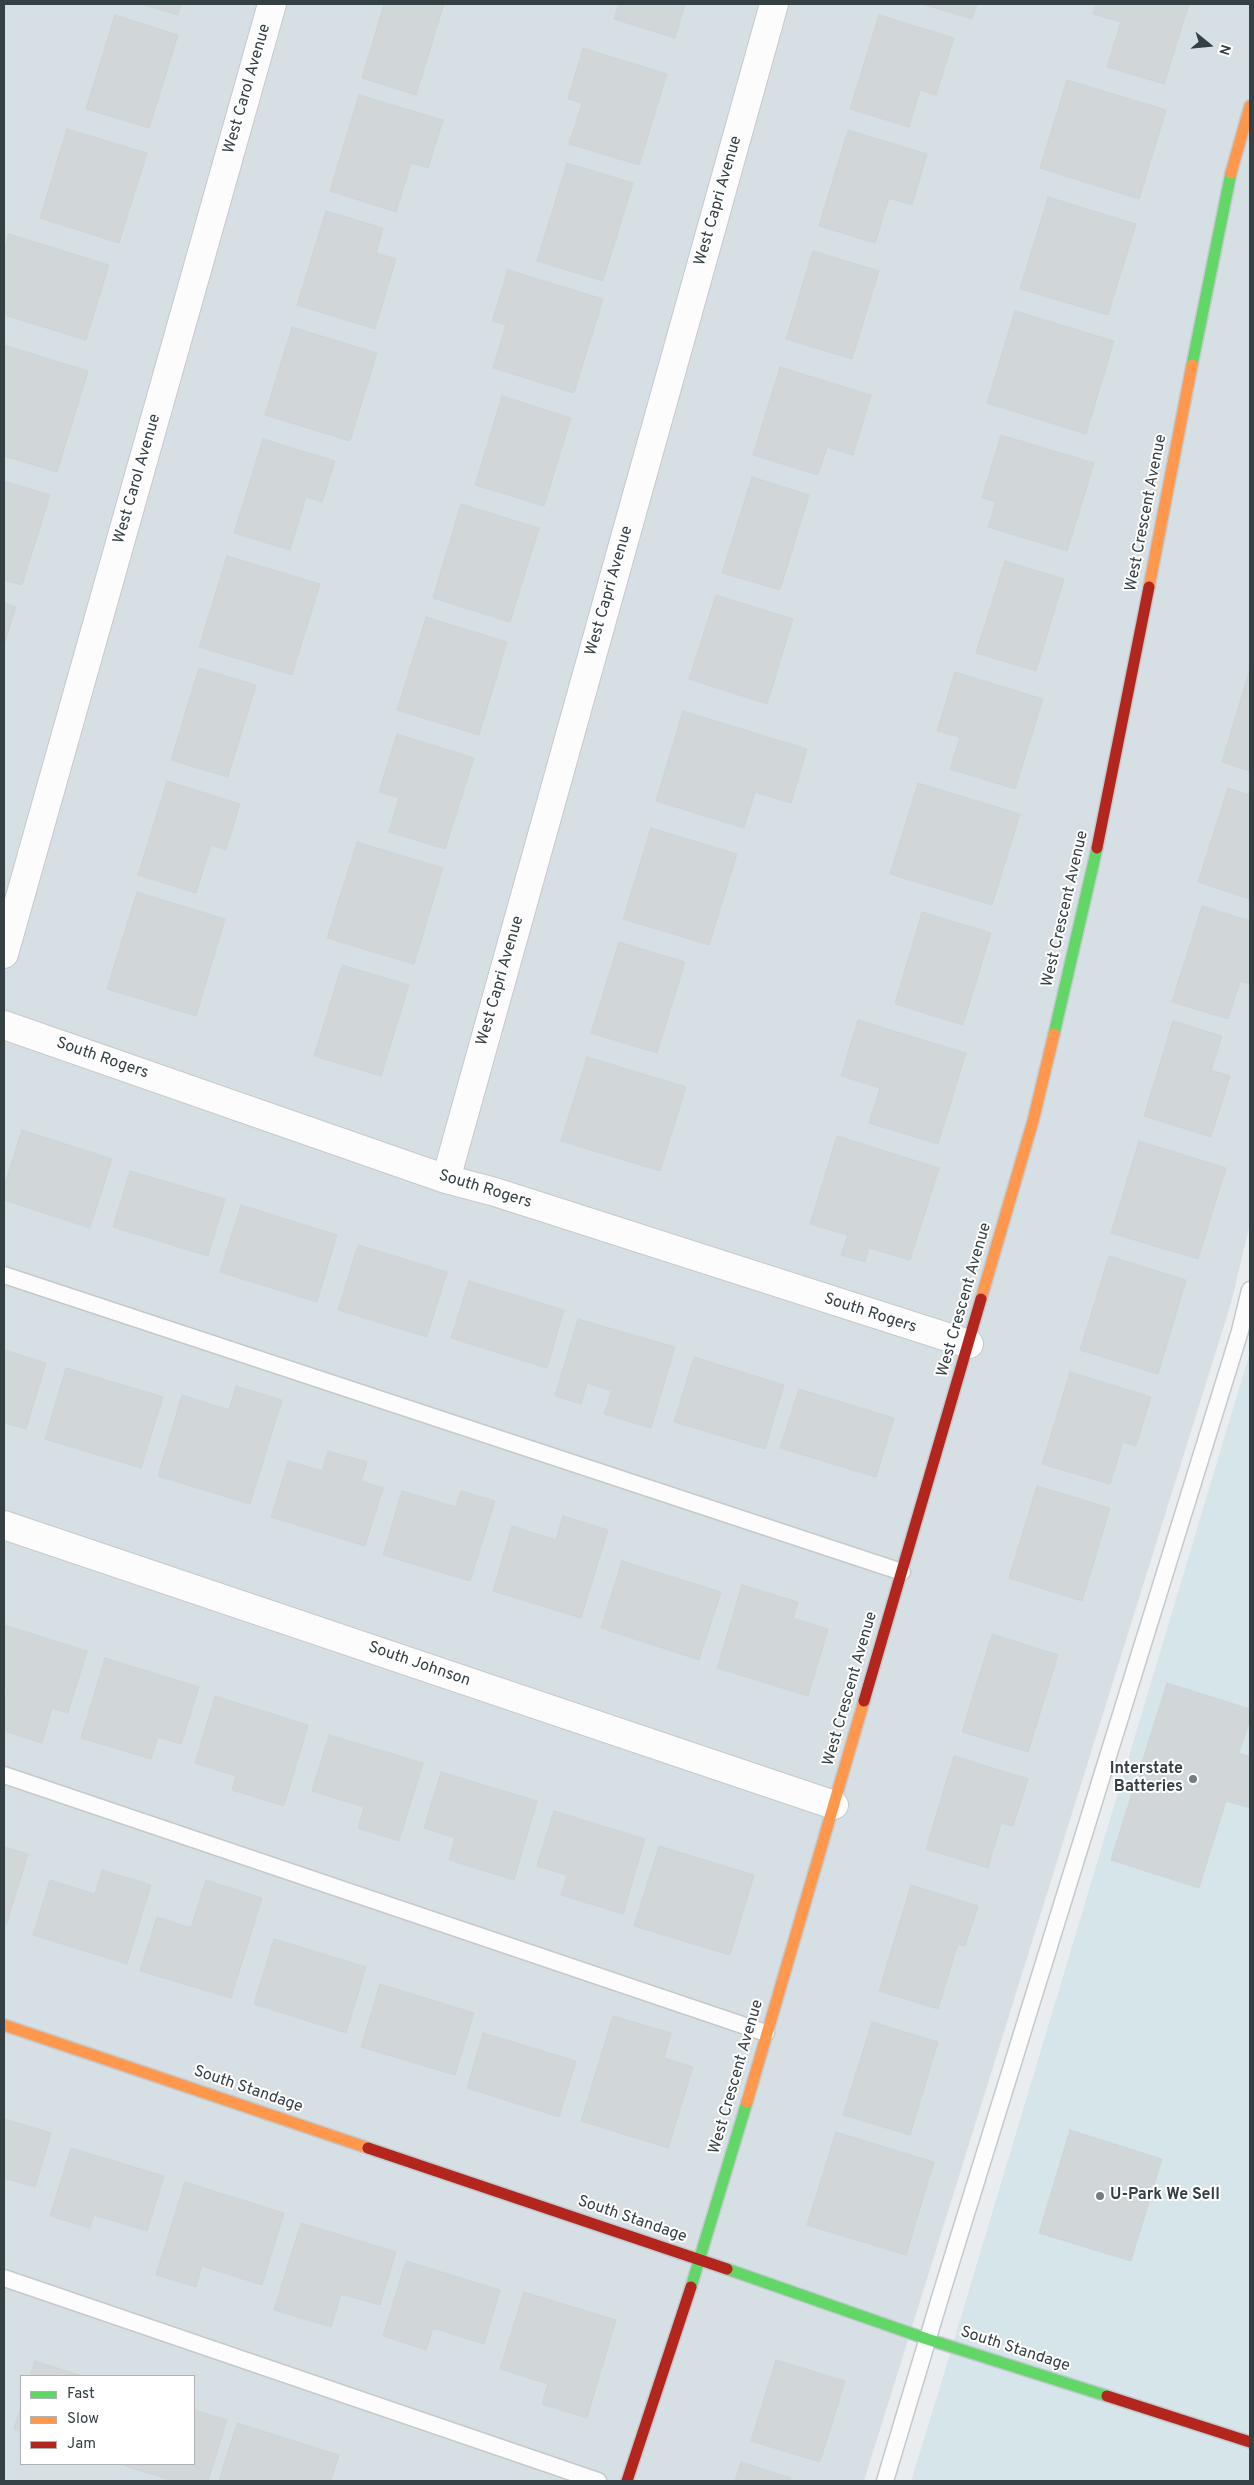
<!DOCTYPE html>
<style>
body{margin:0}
#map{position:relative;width:1254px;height:2485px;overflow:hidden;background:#e9edef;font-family:Overpass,sans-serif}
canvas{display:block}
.frame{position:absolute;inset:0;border:5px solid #354044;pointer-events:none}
.legend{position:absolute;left:20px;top:2375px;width:175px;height:90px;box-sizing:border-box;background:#fff;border:1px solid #aeb3b4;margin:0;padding:6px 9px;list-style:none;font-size:15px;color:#354044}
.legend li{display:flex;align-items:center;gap:10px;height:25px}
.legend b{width:25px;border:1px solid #aeb3b4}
.north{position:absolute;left:1184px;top:20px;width:50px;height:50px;-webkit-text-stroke:4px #fff;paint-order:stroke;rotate:107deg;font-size:14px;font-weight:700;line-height:20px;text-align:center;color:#354044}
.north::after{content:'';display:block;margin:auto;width:18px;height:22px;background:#354044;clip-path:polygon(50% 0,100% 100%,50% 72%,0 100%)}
</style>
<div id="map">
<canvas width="1254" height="2485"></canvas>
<div class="frame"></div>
<ul class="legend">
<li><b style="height:6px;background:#63d668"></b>Fast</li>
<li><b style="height:6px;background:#ff974d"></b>Slow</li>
<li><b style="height:6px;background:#b3261e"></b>Jam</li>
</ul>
<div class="north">N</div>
</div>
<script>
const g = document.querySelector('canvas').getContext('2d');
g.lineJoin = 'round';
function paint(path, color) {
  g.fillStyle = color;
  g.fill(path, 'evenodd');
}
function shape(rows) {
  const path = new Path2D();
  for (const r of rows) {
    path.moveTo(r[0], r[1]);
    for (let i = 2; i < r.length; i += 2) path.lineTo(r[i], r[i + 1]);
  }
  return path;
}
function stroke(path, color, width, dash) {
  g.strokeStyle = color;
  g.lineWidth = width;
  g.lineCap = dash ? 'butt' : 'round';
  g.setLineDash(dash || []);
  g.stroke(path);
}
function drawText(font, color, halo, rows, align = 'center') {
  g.font = font + ' Overpass,sans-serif';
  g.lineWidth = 4;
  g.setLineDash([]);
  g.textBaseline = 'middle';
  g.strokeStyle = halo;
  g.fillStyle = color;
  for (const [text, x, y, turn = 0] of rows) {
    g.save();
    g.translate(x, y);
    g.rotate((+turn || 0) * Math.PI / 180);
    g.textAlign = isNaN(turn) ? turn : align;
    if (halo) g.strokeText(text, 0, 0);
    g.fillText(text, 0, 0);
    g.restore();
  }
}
const residential = shape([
 [4,4,1250,4,1250,1224,1231,1303,864,2481,4,2481],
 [21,2376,194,2376,194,2464,21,2464]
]);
const commercial = shape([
 [1250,1352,1250,2481,911,2481,943,2377]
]);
const building = shape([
 [141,4,181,4,178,15,141,4],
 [384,4,444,4,416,95,362,78,384,4],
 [619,4,685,4,675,38,614,19,619,4],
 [922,4,977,4,972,19,922,4],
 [1096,4,1189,4,1164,84,1107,67,1121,22,1093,14,1096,4],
 [115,15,178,35,149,128,86,109,115,15],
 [879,15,954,38,936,95,920,90,909,127,850,109,879,15],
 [583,48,667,74,639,165,569,144,582,103,568,99,583,48],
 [1067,80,1166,110,1139,199,1040,168,1067,80],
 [359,95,443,120,428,168,411,163,396,212,330,191,359,95],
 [67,129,147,153,119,243,40,218,67,129],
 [848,130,927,154,912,205,889,198,875,243,819,226,848,130],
 [567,163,633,183,603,281,537,261,567,163],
 [1048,197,1136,224,1108,315,1020,289,1048,197],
 [326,211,383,228,376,253,396,259,375,329,297,305,326,211],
 [9,234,109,265,86,340,4,315,4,250,9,234],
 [813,251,879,271,852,359,786,339,813,251],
 [508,270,603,299,574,393,493,368,506,325,492,321,508,270],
 [1015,311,1114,341,1086,434,987,403,1015,311],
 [292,327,377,353,350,441,265,415,292,327],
 [4,345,88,371,57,472,4,456,4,345],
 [780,367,871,395,853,455,827,447,818,475,753,455,780,367],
 [502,396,571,418,544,506,475,485,502,396],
 [1001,435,1094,463,1067,551,988,527,996,502,982,498,1001,435],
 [263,439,335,461,322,502,306,497,290,550,234,533,263,439],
 [752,477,809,495,780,590,722,573,752,477],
 [4,481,50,495,22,585,4,580,4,481],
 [461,504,539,528,510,622,433,598,461,504],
 [227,556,320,584,292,675,199,647,227,556],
 [1005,561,1064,579,1036,671,976,653,1005,561],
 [716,595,793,619,767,704,689,679,716,595],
 [4,603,16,607,4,645,4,603],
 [426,617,507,642,479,735,397,710,426,617],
 [199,668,256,685,228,777,171,760,199,668],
 [1250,669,1250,771,1222,762,1250,669],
 [955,672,1043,699,1015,789,950,769,960,737,937,731,955,672],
 [683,711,807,749,791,803,755,792,744,828,656,801,683,711],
 [397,734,474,758,445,849,389,832,399,798,379,792,397,734],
 [167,781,240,804,226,850,211,845,196,893,138,875,167,781],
 [918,783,1020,814,992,905,890,874,918,783],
 [1228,788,1250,795,1250,899,1198,882,1228,788],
 [651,828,737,854,709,945,623,919,651,828],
 [357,842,443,868,414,964,327,938,357,842],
 [137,892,225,919,196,1016,107,989,137,892],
 [1202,906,1250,921,1250,984,1240,981,1228,1019,1172,1002,1202,906],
 [922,912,991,933,963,1025,895,1004,922,912],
 [619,942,685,962,657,1053,591,1033,619,942],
 [342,965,409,985,381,1076,314,1056,342,965],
 [858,1020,966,1053,938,1144,869,1123,880,1088,841,1076,858,1020],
 [1173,1021,1222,1036,1211,1070,1230,1076,1211,1137,1144,1116,1173,1021],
 [587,1057,686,1087,660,1171,561,1141,587,1057],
 [22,1130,112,1159,90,1228,4,1200,4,1187,22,1130],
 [837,1136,939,1168,910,1260,869,1248,865,1262,841,1255,848,1235,810,1224,837,1136],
 [1139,1141,1226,1168,1198,1259,1111,1233,1139,1141],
 [130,1171,225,1199,208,1256,113,1227,130,1171],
 [241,1205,337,1235,317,1302,220,1272,241,1205],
 [358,1245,447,1272,427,1337,338,1310,358,1245],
 [1109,1256,1186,1280,1158,1374,1080,1350,1109,1256],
 [469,1281,564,1310,547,1368,451,1338,469,1281],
 [578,1319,675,1347,651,1428,604,1414,612,1391,587,1383,581,1404,555,1396,578,1319],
 [4,1350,46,1363,26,1429,4,1423,4,1350],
 [694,1357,784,1385,765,1449,674,1422,694,1357],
 [66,1368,163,1397,141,1468,45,1439,66,1368],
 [1070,1372,1151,1397,1136,1446,1123,1442,1110,1484,1042,1464,1070,1372],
 [236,1386,282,1400,250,1504,158,1476,182,1395,229,1410,236,1386],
 [799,1389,894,1418,876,1477,780,1448,799,1389],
 [328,1451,367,1462,361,1481,383,1488,365,1546,271,1517,288,1461,322,1471,328,1451],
 [1037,1486,1110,1508,1082,1601,1009,1578,1037,1486],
 [402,1491,456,1507,461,1491,495,1501,470,1581,383,1555,402,1491],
 [563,1516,608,1530,581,1618,493,1591,512,1526,556,1540,563,1516],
 [622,1561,721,1592,699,1660,601,1628,622,1561],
 [742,1585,798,1602,793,1618,828,1629,808,1696,717,1668,742,1585],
 [4,1625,87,1651,68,1713,52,1708,42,1743,4,1731,4,1702,7,1691,4,1690,4,1625],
 [992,1634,1058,1655,1028,1752,962,1732,992,1634],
 [105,1658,199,1687,181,1744,158,1737,151,1759,81,1738,105,1658],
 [1167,1683,1250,1709,1250,1720,1239,1753,1250,1757,1250,1808,1226,1801,1199,1888,1111,1860,1167,1683],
 [215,1696,308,1725,284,1806,232,1790,236,1776,195,1763,215,1696],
 [329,1735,423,1763,399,1841,358,1828,364,1807,312,1791,329,1735],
 [954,1756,1028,1779,1013,1826,1001,1823,988,1868,926,1849,954,1756],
 [441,1772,537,1801,514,1880,449,1860,455,1838,424,1828,441,1772],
 [554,1811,645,1839,623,1914,561,1895,567,1875,537,1866,554,1811],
 [659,1846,754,1875,730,1955,634,1926,659,1846],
 [4,1847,28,1854,6,1925,4,1924,4,1847],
 [102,1870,151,1885,127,1964,33,1935,50,1880,95,1894,102,1870],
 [206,1880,262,1898,231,1998,140,1971,157,1917,191,1928,206,1880],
 [911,1885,978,1906,965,1946,958,1944,938,2009,879,1991,911,1885],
 [274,1939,366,1967,346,2033,254,2004,274,1939],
 [380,1984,474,2013,455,2075,361,2047,380,1984],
 [613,2016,671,2033,664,2058,693,2067,668,2148,581,2121,613,2016],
 [872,2022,938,2042,910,2135,843,2115,872,2022],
 [483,2033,576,2061,559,2117,467,2088,483,2033],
 [4,2119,51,2133,35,2187,4,2178,4,2119],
 [1070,2130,1162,2159,1131,2261,1039,2233,1070,2130],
 [836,2132,934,2162,906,2255,807,2225,836,2132],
 [71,2148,164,2176,147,2231,94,2215,90,2228,50,2216,71,2148],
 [185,2182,284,2213,262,2285,202,2266,196,2287,156,2275,185,2182],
 [301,2223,396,2252,380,2305,341,2294,331,2327,274,2310,301,2223],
 [406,2261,500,2290,484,2344,433,2328,426,2350,383,2336,406,2261],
 [524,2292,616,2320,587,2418,542,2404,548,2384,500,2369,524,2292],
 [776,2360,845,2381,820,2462,751,2441,776,2360],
 [35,2361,83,2376,30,2376,35,2361],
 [21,2406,21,2432,14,2429,21,2406],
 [194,2410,227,2420,208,2481,174,2481,125,2466,125,2464,194,2464,194,2410],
 [237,2423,339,2455,331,2481,219,2481,237,2423],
 [741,2462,791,2478,790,2481,735,2481,741,2462]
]);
const lane = shape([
 [4,1275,902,1572],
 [4,1775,766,2033],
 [4,2278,598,2481],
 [885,2481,943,2288,1240,1331,1250,1290]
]);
const street = shape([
 [4,954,272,4],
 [4,1025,446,1179,495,1192,969,1344],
 [446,1179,774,4],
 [4,1525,834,1805]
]);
const fast = shape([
 [1192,365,1231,173],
 [1054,1034,1097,848],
 [727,2269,927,2339,1107,2396],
 [691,2287,747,2102]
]);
const slow = shape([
 [1231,173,1250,106],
 [1149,587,1192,365],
 [981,1299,1033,1121,1054,1034],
 [4,2025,368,2148],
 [747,2102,864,1701]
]);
const jam = shape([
 [1097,848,1149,587],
 [864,1701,981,1299],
 [368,2148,727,2269],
 [1107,2396,1250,2442],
 [627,2481,691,2287]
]);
const markers = [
 [1193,1779,5,"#747d80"],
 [1100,2196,5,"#747d80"]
];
const streetNames = [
 ["West Carol Avenue",248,89,-74],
 ["West Capri Avenue",719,201,-74],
 ["West Carol Avenue",138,479,-74],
 ["West Crescent Avenue",1147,513,-79],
 ["West Capri Avenue",610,591,-74],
 ["West Crescent Avenue",1066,909,-77],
 ["West Capri Avenue",501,981,-74],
 ["South Rogers",102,1059,19],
 ["South Rogers",485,1190,17],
 ["West Crescent Avenue",965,1300,-74],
 ["South Rogers",870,1314,18],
 ["South Johnson",419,1665,19],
 ["West Crescent Avenue",851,1689,-74],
 ["West Crescent Avenue",737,2077,-74],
 ["South Standage",248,2090,19],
 ["South Standage",632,2220,19],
 ["South Standage",1015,2350,18]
];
const poiNames = [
 ["Interstate",1183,1770],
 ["Batteries",1183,1788],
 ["U-Park We Sell",1110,2196,"left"]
];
paint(residential, '#d6dfe3');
paint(commercial, '#d5e5ea');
paint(building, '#d1d6d9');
stroke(building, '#cfd4d7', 1);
stroke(lane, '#c5c9cc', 19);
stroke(street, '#c5c9cc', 30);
stroke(fast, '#c2cacf', 14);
stroke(slow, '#c2cacf', 14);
stroke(jam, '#c2cacf', 14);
stroke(lane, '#fcfcfd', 16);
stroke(street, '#fcfcfd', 28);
stroke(fast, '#63d668', 11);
stroke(slow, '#ff974d', 11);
stroke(jam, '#b3261e', 11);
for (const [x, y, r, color] of markers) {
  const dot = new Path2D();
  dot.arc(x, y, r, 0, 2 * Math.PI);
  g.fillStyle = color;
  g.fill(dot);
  stroke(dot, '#fff', 2);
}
drawText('16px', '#354044', '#fff', streetNames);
drawText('bold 16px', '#354044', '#fff', poiNames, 'right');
</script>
